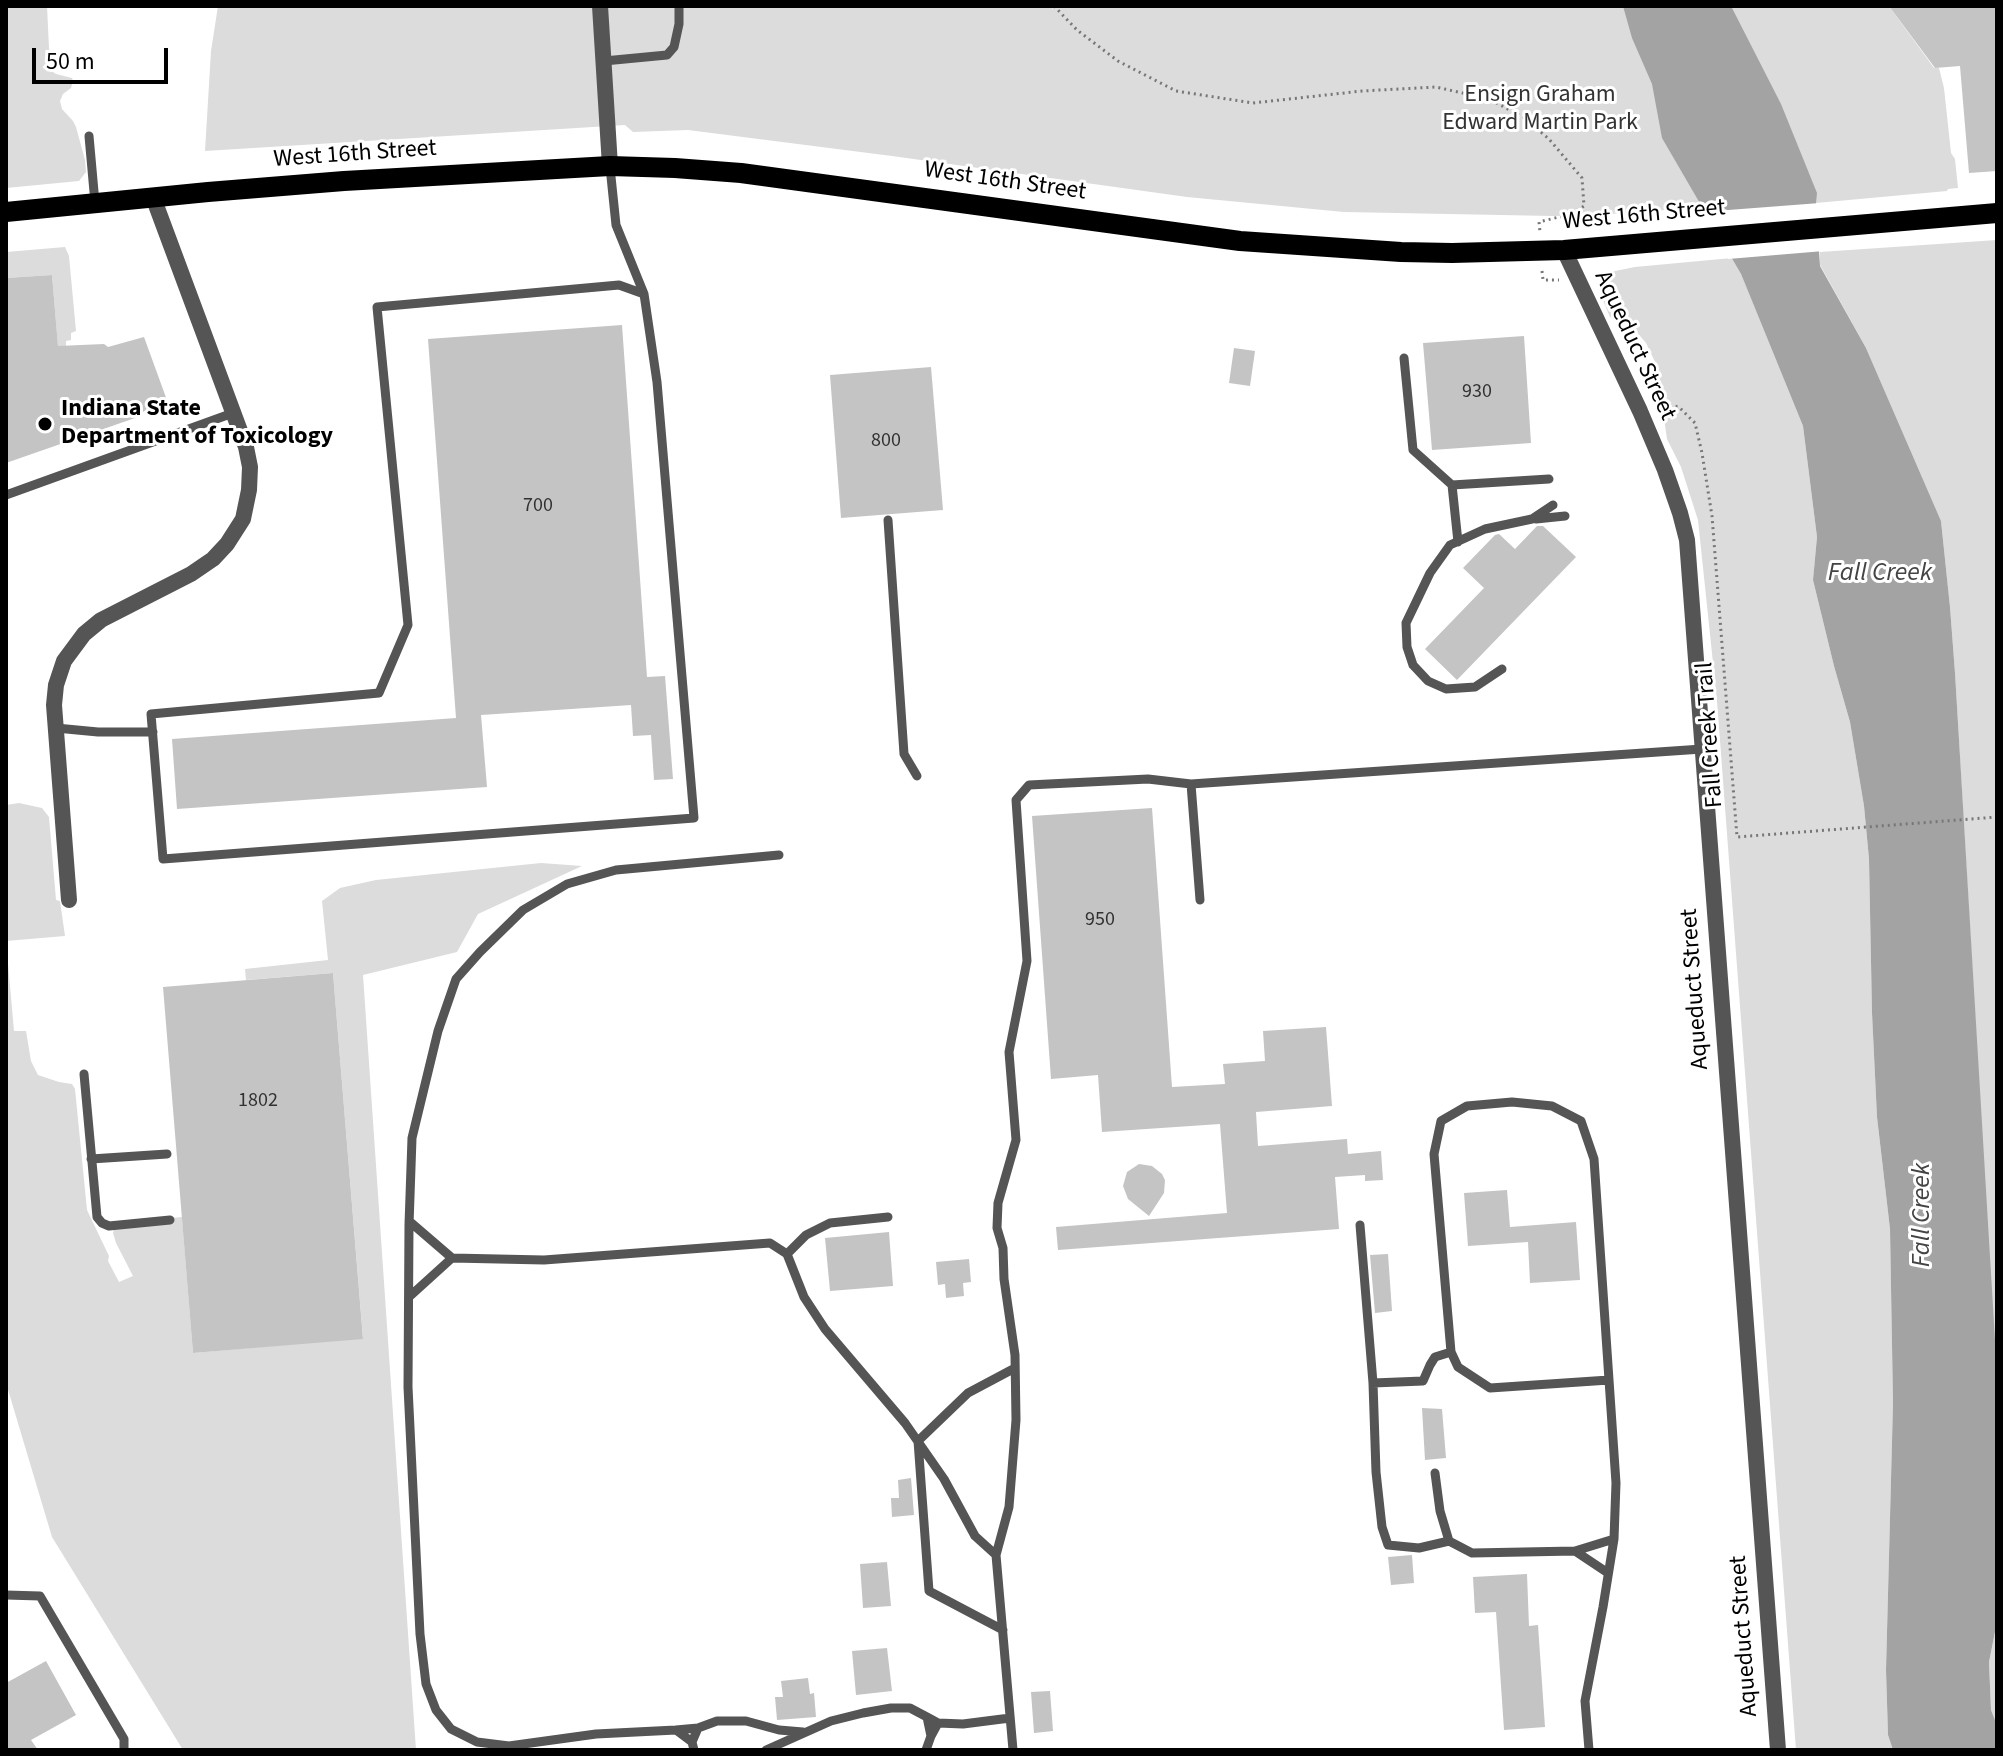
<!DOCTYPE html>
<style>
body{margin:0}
#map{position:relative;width:2003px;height:1756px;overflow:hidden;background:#fff;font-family:"Source Sans 3",sans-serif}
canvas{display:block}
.frame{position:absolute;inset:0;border:8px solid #000;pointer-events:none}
.scale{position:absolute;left:32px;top:48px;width:136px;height:36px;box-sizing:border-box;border:4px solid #000;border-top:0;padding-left:10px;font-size:24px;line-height:28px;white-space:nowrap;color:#000;-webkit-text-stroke:6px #fff;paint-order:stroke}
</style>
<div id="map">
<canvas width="2003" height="1756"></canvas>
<div class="frame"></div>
<div class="scale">50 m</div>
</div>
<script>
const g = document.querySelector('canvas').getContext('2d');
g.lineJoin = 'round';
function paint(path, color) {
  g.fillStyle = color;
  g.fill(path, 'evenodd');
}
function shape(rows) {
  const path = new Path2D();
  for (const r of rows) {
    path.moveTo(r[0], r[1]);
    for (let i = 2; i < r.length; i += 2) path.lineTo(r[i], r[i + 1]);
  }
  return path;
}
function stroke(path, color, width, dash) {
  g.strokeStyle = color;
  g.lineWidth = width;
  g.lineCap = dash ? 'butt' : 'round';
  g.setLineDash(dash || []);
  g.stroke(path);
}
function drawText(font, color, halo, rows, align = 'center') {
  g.font = font + ' "Source Sans 3",sans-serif';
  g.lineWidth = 6;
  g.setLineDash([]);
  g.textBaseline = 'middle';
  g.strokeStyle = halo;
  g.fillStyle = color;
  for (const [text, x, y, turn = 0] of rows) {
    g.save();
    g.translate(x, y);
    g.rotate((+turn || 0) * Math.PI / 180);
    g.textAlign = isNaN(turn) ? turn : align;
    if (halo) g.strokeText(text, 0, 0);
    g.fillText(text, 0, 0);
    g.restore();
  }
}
const green = shape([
 [6,6,47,6,50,70,56,74,72,78,73,81,71,88,63,94,60,101,62,109,73,121,76,127,85,160,86,172,79,181,6,188],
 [218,6,1889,6,1934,68,1939,68,1944,88,1951,153,1955,159,1958,188,1948,189,1947,191,1816,203,1816,199,1597,215,1553,216,1344,212,1187,197,892,156,688,130,633,132,625,125,205,151,211,51],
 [1997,240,1997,1725,1991,1710,1989,1662,1996,1627,1994,1340,1955,673,1950,607,1941,521,1866,348,1820,265,1820,252],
 [65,247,69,256,76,331,71,333,71,340,66,341,66,346,58,347,52,275,6,278,6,252],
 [1732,258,1741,274,1803,426,1817,537,1813,580,1834,666,1850,722,1864,806,1869,859,1872,1012,1877,1117,1890,1229,1893,1403,1886,1670,1888,1735,1893,1750,1796,1750,1717,701,1698,520,1681,467,1667,439,1656,364,1646,343,1635,330,1621,318,1610,317,1600,293,1602,283,1610,273,1615,271,1635,267],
 [19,803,42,808,49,817,56,900,60,901,65,936,6,941,14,1031,26,1031,31,1061,38,1075,59,1082,72,1084,75,1089,87,1210,109,1256,108,1261,119,1282,133,1276,116,1243,113,1233,114,1229,127,1222,182,1217,193,1353,363,1338,333,973,246,980,245,969,328,960,322,901,340,888,376,880,541,863,582,866,478,914,457,952,363,975,416,1750,183,1750,52,1537,6,1383,6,805]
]);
const water = shape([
 [1623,6,1731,6,1781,104,1817,193,1816,203,1820,266,1866,348,1941,521,1950,607,1955,673,1995,1340,1996,1627,1989,1662,1991,1710,1997,1725,1997,1750,1893,1750,1888,1735,1886,1670,1893,1403,1890,1229,1877,1117,1872,1013,1869,859,1864,806,1850,722,1834,666,1813,580,1817,537,1803,426,1741,274,1662,138,1652,84,1632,38]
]);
const pier = shape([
 [1820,203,1824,251,1728,259,1702,212]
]);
const building = shape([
 [1889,6,1997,6,1997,171,1969,173,1960,66,1935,68],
 [52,275,58,346,104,344,108,347,144,337,168,403,134,415,135,418,6,463,6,278],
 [622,325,647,677,665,676,673,779,654,780,651,735,633,736,631,705,481,715,487,787,177,809,172,739,456,718,428,339],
 [1524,336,1531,443,1432,450,1423,343],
 [1234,348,1255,351,1250,386,1229,383],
 [931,367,943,510,841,518,830,375],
 [1537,526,1543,526,1576,557,1457,680,1425,649,1484,588,1463,568,1495,535,1499,534,1515,549],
 [1152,808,1172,1087,1225,1084,1223,1064,1265,1061,1263,1031,1326,1027,1332,1106,1256,1112,1258,1146,1347,1139,1348,1154,1381,1151,1383,1180,1365,1181,1365,1175,1335,1177,1339,1229,1058,1250,1056,1227,1227,1213,1220,1124,1102,1132,1098,1075,1051,1079,1032,816],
 [333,973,363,1339,193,1353,163,987],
 [1139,1164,1152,1166,1162,1174,1165,1180,1164,1193,1149,1216,1128,1199,1123,1186,1127,1172],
 [1507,1190,1510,1227,1576,1222,1580,1280,1530,1283,1528,1242,1468,1246,1464,1193],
 [889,1232,893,1286,830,1291,825,1238],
 [1388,1254,1392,1311,1375,1313,1370,1255],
 [969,1259,971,1282,963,1283,964,1296,946,1298,945,1284,938,1285,936,1262],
 [1422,1408,1442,1409,1446,1458,1425,1460],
 [911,1478,914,1515,892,1517,891,1498,899,1498,898,1480],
 [1412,1555,1414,1583,1391,1585,1388,1557],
 [887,1562,891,1606,863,1608,860,1564],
 [1527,1574,1529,1626,1538,1625,1545,1727,1504,1730,1496,1612,1475,1613,1473,1577],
 [887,1648,892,1691,856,1695,852,1651],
 [46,1661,76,1715,31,1740,38,1750,6,1750,6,1683],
 [808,1678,810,1694,814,1693,816,1717,777,1720,775,1697,783,1697,781,1681],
 [1050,1691,1053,1731,1034,1733,1031,1692]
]);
const path = shape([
 [1054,6,1077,30,1118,61,1176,91,1253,103,1362,91,1436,87,1489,99,1523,117,1549,139,1582,178,1584,206,1571,214,1539,222,1540,232],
 [1542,271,1543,280,1559,280],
 [1658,406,1666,404,1679,407,1695,423,1702,453,1712,516,1737,837,1997,817]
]);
const service = shape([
 [604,61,667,55,674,47,679,24,679,6],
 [89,136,95,203],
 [610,167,616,225,644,294,657,382,694,818,163,859,151,714,379,693,408,625,377,307,619,285,644,294],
 [1404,358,1413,450,1452,485],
 [6,495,233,413],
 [1536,519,1565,516],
 [888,520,904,754,917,776],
 [1458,542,1452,485,1549,479],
 [1502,669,1475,687,1446,689,1428,681,1413,665,1407,647,1406,623,1430,573,1450,545,1485,529,1532,519,1553,505],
 [56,728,98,732,153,732],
 [1200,900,1191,784,1702,749],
 [84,1074,97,1217,102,1223,109,1226,170,1220],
 [1512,1102,1552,1106,1581,1121,1594,1159,1609,1380,1490,1388,1458,1367,1451,1352,1434,1154,1441,1121,1467,1106,1512,1102],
 [91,1159,167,1154],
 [1360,1225,1373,1383,1376,1472,1382,1527,1388,1545,1419,1548,1449,1541,1472,1553,1575,1551],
 [787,1254,804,1297,825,1329,905,1423,944,1479,975,1536,996,1555],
 [452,1258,544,1260,770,1243,787,1254,806,1235,830,1223,888,1217],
 [409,1297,452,1258,409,1221],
 [1373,1383,1423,1381,1430,1365,1435,1357,1451,1352],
 [1435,1473,1440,1511,1449,1541],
 [1608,1573,1575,1551,1614,1539],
 [6,1595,40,1596,124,1739,124,1750],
 [1003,1630,929,1591,918,1441,968,1393,1015,1368],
 [938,1723,927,1717,931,1736,938,1723,963,1724,1010,1718],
 [676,1730,596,1734,509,1746,477,1742,451,1729,436,1710,426,1684,420,1634,408,1387,409,1225,412,1138,438,1031,456,979,480,952,523,910,567,884,616,870,779,855],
 [692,1742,676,1730,698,1728],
 [694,1750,692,1742,698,1728,717,1721,746,1721,779,1730,803,1732],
 [766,1750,831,1721,863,1713,891,1708,910,1708,927,1717],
 [926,1750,931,1736],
 [1013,1750,996,1555,1009,1507,1016,1420,1015,1355,1004,1279,1003,1248,997,1228,998,1203,1016,1140,1009,1052,1027,961,1016,800,1029,785,1148,779,1191,784],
 [1589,1750,1585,1701,1603,1607,1614,1539,1616,1483,1609,1380]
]);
const minor = shape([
 [600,6,610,166],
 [1564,250,1640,411,1665,470,1680,513,1687,540,1778,1750],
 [69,900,54,705,56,685,64,661,84,634,101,620,191,574,213,559,227,544,243,519,249,490,250,467,246,447,153,197]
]);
const primary = shape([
 [6,212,208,192,344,181,610,166,675,168,741,173,1240,241,1401,252,1452,253,1564,250,1997,213]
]);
const markers = [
 [45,424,8,"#000"]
];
const numberNames = [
 ["930",1477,393],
 ["800",886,442],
 ["700",538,507],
 ["950",1100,921],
 ["1802",258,1102]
];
const parkNames = [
 ["Ensign Graham",1540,96],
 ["Edward Martin Park",1540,124]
];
const streetNames = [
 ["West 16th Street",355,155,-4],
 ["West 16th Street",1005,182,8],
 ["West 16th Street",1644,216,-5],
 ["Aqueduct Street",1634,346,65],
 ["Fall Creek Trail",1711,735,-94],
 ["Aqueduct Street",1696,989,-94],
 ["Aqueduct Street",1745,1636,-94]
];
const poiNames = [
 ["Indiana State",61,410],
 ["Department of Toxicology",61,438]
];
const waterNames = [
 ["Fall Creek",1880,574],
 ["Fall Creek",1923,1215,-90]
];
paint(green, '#dcdcdc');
paint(water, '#a3a3a3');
paint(pier, '#fff');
paint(building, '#c4c4c4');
stroke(path, '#777', 3, [2, 4]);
stroke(service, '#555', 9);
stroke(minor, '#555', 16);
stroke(primary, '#000', 20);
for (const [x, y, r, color] of markers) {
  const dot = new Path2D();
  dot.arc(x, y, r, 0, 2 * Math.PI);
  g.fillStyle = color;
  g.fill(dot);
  stroke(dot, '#fff', 3);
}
drawText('20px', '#313131', null, numberNames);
drawText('24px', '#333', '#fff', parkNames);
drawText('24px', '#000', '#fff', streetNames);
drawText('bold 24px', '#000', '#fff', poiNames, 'left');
drawText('italic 26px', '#444', '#fff', waterNames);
</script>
